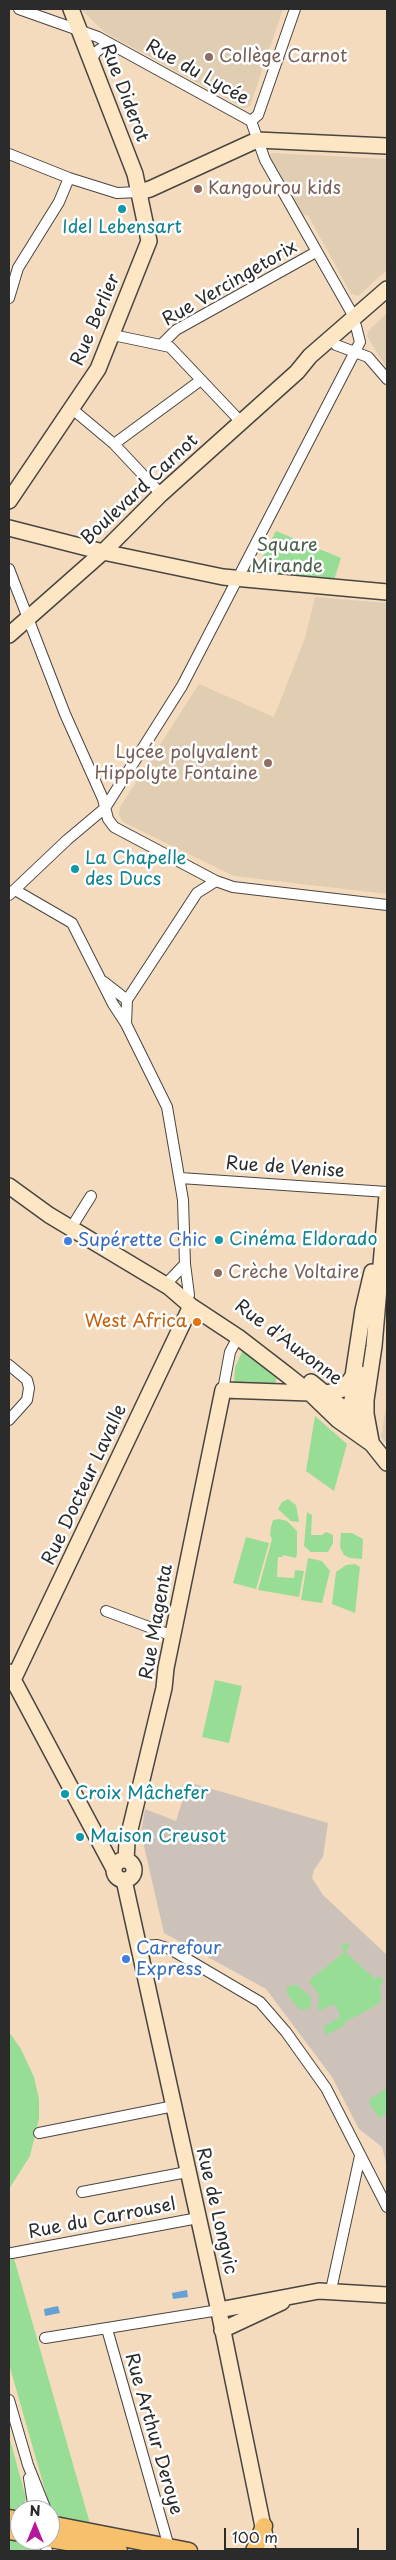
<!DOCTYPE html>
<meta charset="utf-8">
<style>
body{margin:0}
#map{position:relative;width:396px;height:2560px;overflow:hidden;background:#f5dbbe;font-family:"Playpen Sans",sans-serif}
canvas{display:block}
.frame{position:absolute;inset:0;border:10px solid #2b2b2b;pointer-events:none}
.north{position:absolute;left:10px;top:2500px;width:50px;height:50px;box-sizing:border-box;background:#fff;border:1px solid #aaa;border-radius:50%;rotate:0deg;font-size:14px;font-weight:700;line-height:20px;text-align:center;color:#2b2b2b}
.north::after{content:'';display:block;margin:auto;width:18px;height:22px;background:#b5179e;clip-path:polygon(50% 0,100% 100%,50% 72%,0 100%)}
.scale{position:absolute;left:224px;top:2528px;width:135px;height:22px;box-sizing:border-box;border:2px solid #2b2b2b;border-top:0;padding-left:6px;font-size:15px;line-height:18px;white-space:nowrap;color:#2b2b2b;-webkit-text-stroke:4px #fff;paint-order:stroke}
</style>
<div id="map">
<canvas width="396" height="2560"></canvas>
<div class="frame"></div>
<div class="north">N</div>
<div class="scale">100 m</div>
</div>
<script>
const g = document.querySelector('canvas').getContext('2d');
g.lineJoin = 'round';
function paint(path, color) {
  g.fillStyle = color;
  g.fill(path, 'evenodd');
}
function shape(rows) {
  const path = new Path2D();
  for (const r of rows) {
    if (r.length === 3) {
      path.moveTo(r[0] + r[2], r[1]);
      path.arc(r[0], r[1], r[2], 0, 2 * Math.PI);
      continue;
    }
    path.moveTo(r[0], r[1]);
    for (let i = 2; i < r.length; i += 2) path.lineTo(r[i], r[i + 1]);
  }
  return path;
}
function stroke(path, color, width, dash) {
  g.strokeStyle = color;
  g.lineWidth = width;
  g.lineCap = dash ? 'butt' : 'round';
  g.setLineDash(dash || []);
  g.stroke(path);
}
function drawText(font, color, halo, rows, align = 'center') {
  g.font = font + ' "Playpen Sans",sans-serif';
  g.lineWidth = 5;
  g.setLineDash([]);
  g.textBaseline = 'middle';
  g.strokeStyle = halo;
  g.fillStyle = color;
  for (const [text, x, y, turn = 0] of rows) {
    g.save();
    g.translate(x, y);
    g.rotate((+turn || 0) * Math.PI / 180);
    g.textAlign = isNaN(turn) ? turn : align;
    if (halo) g.strokeText(text, 0, 0);
    g.fillText(text, 0, 0);
    g.restore();
  }
}
const built = shape([
 [81,9,283,9,250,106,244,108,104,32],
 [272,153,387,159,387,270,358,296,351,294,308,215,301,216,269,157],
 [387,313,387,369,367,336,368,331],
 [315,597,387,603,387,894,234,876,123,822,119,815,120,807,199,684,274,717,305,638],
 [387,1401,387,1444,381,1437]
]);
const industrial = shape([
 [188,1782,328,1823,323,1857,314,1870,312,1878,323,1895,387,1955,387,2167,382,2147,359,2129,332,2077,266,1989,164,1933,141,1833,145,1809,176,1821]
]);
const green = shape([
 [276,531,341,558,334,580,262,572,259,565,261,560],
 [243,1350,277,1377,275,1384,234,1383,235,1367],
 [315,1416,347,1444,334,1491,306,1471],
 [288,1499,296,1505,299,1522,291,1521,278,1509,282,1502],
 [307,1512,312,1515,311,1535,322,1535,326,1532,333,1535,333,1543,328,1552,311,1552,304,1546],
 [279,1519,287,1521,297,1531,297,1553,296,1558,283,1555,283,1557,278,1557,277,1577,294,1578,295,1570,304,1571,299,1597,258,1590,272,1539,270,1535,271,1527,273,1520],
 [341,1533,352,1533,363,1539,362,1559,350,1558,344,1555,340,1547],
 [246,1537,269,1543,256,1589,233,1583],
 [308,1558,322,1561,330,1571,322,1603,301,1600],
 [355,1564,360,1567,355,1613,332,1604,336,1572,346,1565],
 [215,1680,242,1686,229,1743,202,1737],
 [345,1943,350,1945,345,1952,375,1979,379,1976,384,1981,380,1986,381,2001,372,2008,345,2022,344,2026,326,2035,323,2027,341,2016,334,2004,318,2011,319,1995,309,1981,344,1952,341,1946],
 [292,1985,297,1985,309,1995,311,1999,309,2009,300,2010,287,1994,287,1987],
 [9,2032,21,2049,34,2077,39,2099,39,2119,30,2156,9,2189],
 [387,2088,387,2112,380,2119,369,2103,370,2099],
 [9,2241,34,2328,91,2527,55,2517,49,2504,9,2364],
 [9,2436,26,2498,23,2508,17,2512,9,2513],
 [9,2538,24,2541,32,2540,38,2544,42,2551,9,2551]
]);
const water = shape([
 [187,2290,188,2297,173,2299,172,2293],
 [58,2306,60,2313,45,2316,44,2309]
]);
const street = shape([
 [19,9,98,37,251,121],
 [91,60,96,52,109,43],
 [251,121,265,160,354,317],
 [251,121,258,115,295,9],
 [9,154,69,178,117,193,139,192],
 [9,298,18,268,59,202,69,178],
 [113,335,170,347,241,422],
 [162,344,176,330,316,252],
 [336,345,368,357,387,379],
 [71,408,114,444,161,494],
 [114,444,201,380],
 [9,569,65,714,103,799,108,819,114,827,216,881,233,887,387,905],
 [15,890,72,923,113,1004,126,1024],
 [9,895,67,840,105,808,182,686,360,342,356,326],
 [104,982,127,1000],
 [180,1178,387,1192],
 [71,1228,91,1196],
 [166,1284,185,1264],
 [189,1295,185,1264,183,1200,167,1107,126,1024,127,1000,197,893,216,881],
 [9,1365,27,1380,29,1388,27,1400,9,1420],
 [223,1390,230,1352,238,1337],
 [106,1611,173,1636],
 [140,1946,157,1945,170,1949,260,2002,286,2032,326,2088,387,2207],
 [39,2133,174,2106],
 [82,2192,187,2172],
 [12,2253,198,2218],
 [331,2290,360,2156],
 [107,2329,169,2547],
 [45,2338,219,2310],
 [9,2400,28,2465,46,2510],
 [29,2478,34,2510],
 [44,2540,47,2551]
]);
const secondary = shape([
 [139,192,150,189,257,140,387,146],
 [9,501,98,369,149,241,135,174,71,9],
 [9,528,103,552,223,577,387,592],
 [9,635,103,552,161,494,297,372,310,356,387,289],
 [9,1186,49,1215,169,1287,191,1306,238,1337,286,1374,310,1393,338,1420,372,1444],
 [311,1382,344,1409,387,1463],
 [326,1393,344,1389,353,1376,363,1310,372,1272],
 [352,1422,351,1403,360,1374],
 [371,1441,366,1414,366,1400,374,1346,387,1195],
 [9,1672,114,1869],
 [13,1680,191,1306],
 [124,1870,10],
 [126,1860,127,1842,164,1688,166,1668,223,1390,310,1393],
 [124,1880,217,2302,268,2551],
 [219,2310,319,2291,387,2295],
 [222,2330,282,2302]
]);
const primary = shape([
 [9,2518,20,2520],
 [50,2524,189,2551],
 [9,2531,20,2533],
 [50,2539,119,2551],
 [254,2551,264,2526]
]);
const markers = [
 [209,57,5,"#8d6e63"],
 [198,189,5,"#8d6e63"],
 [122,209,5,"#0f9aa8"],
 [268,763,5,"#8d6e63"],
 [75,869,5,"#0f9aa8"],
 [219,1240,5,"#0f9aa8"],
 [68,1241,5,"#3f7fe0"],
 [218,1273,5,"#8d6e63"],
 [197,1322,5,"#e8710a"],
 [65,1794,5,"#0f9aa8"],
 [80,1837,5,"#0f9aa8"],
 [126,1959,5,"#3f7fe0"]
];
const educationNames = [
 ["Collège Carnot",219,57],
 ["Kangourou kids",208,189],
 ["Lycée polyvalent",258,753,"right"],
 ["Hippolyte Fontaine",258,774,"right"],
 ["Crèche Voltaire",228,1273]
];
const streetNames = [
 ["Rue du Lycée",197,73,29],
 ["Rue Diderot",124,93,69],
 ["Rue Vercingetorix",230,284,-30],
 ["Rue Berlier",96,320,-67],
 ["Boulevard Carnot",140,490,-43],
 ["Rue de Venise",285,1168,4],
 ["Rue d'Auxonne",288,1343,37],
 ["Rue Docteur Lavalle",85,1485,-65],
 ["Rue Magenta",157,1622,-80],
 ["Rue de Longvic",216,2211,77],
 ["Rue du Carrousel",102,2219,-11],
 ["Rue Arthur Deroye",153,2434,74]
];
const cultureNames = [
 ["Idel Lebensart",122,228,"center"],
 ["La Chapelle",85,859],
 ["des Ducs",85,880],
 ["Cinéma Eldorado",229,1240],
 ["Croix Mâchefer",75,1794],
 ["Maison Creusot",90,1837]
];
const parkNames = [
 ["Square",287,546],
 ["Mirande",287,567]
];
const shopNames = [
 ["Supérette Chic",78,1241],
 ["Carrefour",136,1949],
 ["Express",136,1970]
];
const foodNames = [
 ["West Africa",187,1322]
];
paint(built, '#e1cdb2');
paint(industrial, '#ccc2b9');
paint(green, '#98dd95');
paint(water, '#66a0d5');
stroke(street, '#494541', 12);
stroke(secondary, '#494541', 18);
stroke(primary, '#494541', 19);
stroke(street, '#fff', 10);
stroke(secondary, '#fce6c4', 15);
stroke(primary, '#f7c06c', 16);
for (const [x, y, r, color] of markers) {
  const dot = new Path2D();
  dot.arc(x, y, r, 0, 2 * Math.PI);
  g.fillStyle = color;
  g.fill(dot);
  stroke(dot, '#fff', 2);
}
drawText('18px', '#785e54', '#fff', educationNames, 'left');
drawText('18px', '#2b2b2b', '#fff', streetNames);
drawText('18px', '#0d838f', '#fff', cultureNames, 'left');
drawText('18px', '#4c604b', '#fff', parkNames);
drawText('18px', '#366cbe', '#fff', shopNames, 'left');
drawText('18px', '#c56008', '#fff', foodNames, 'right');
</script>
